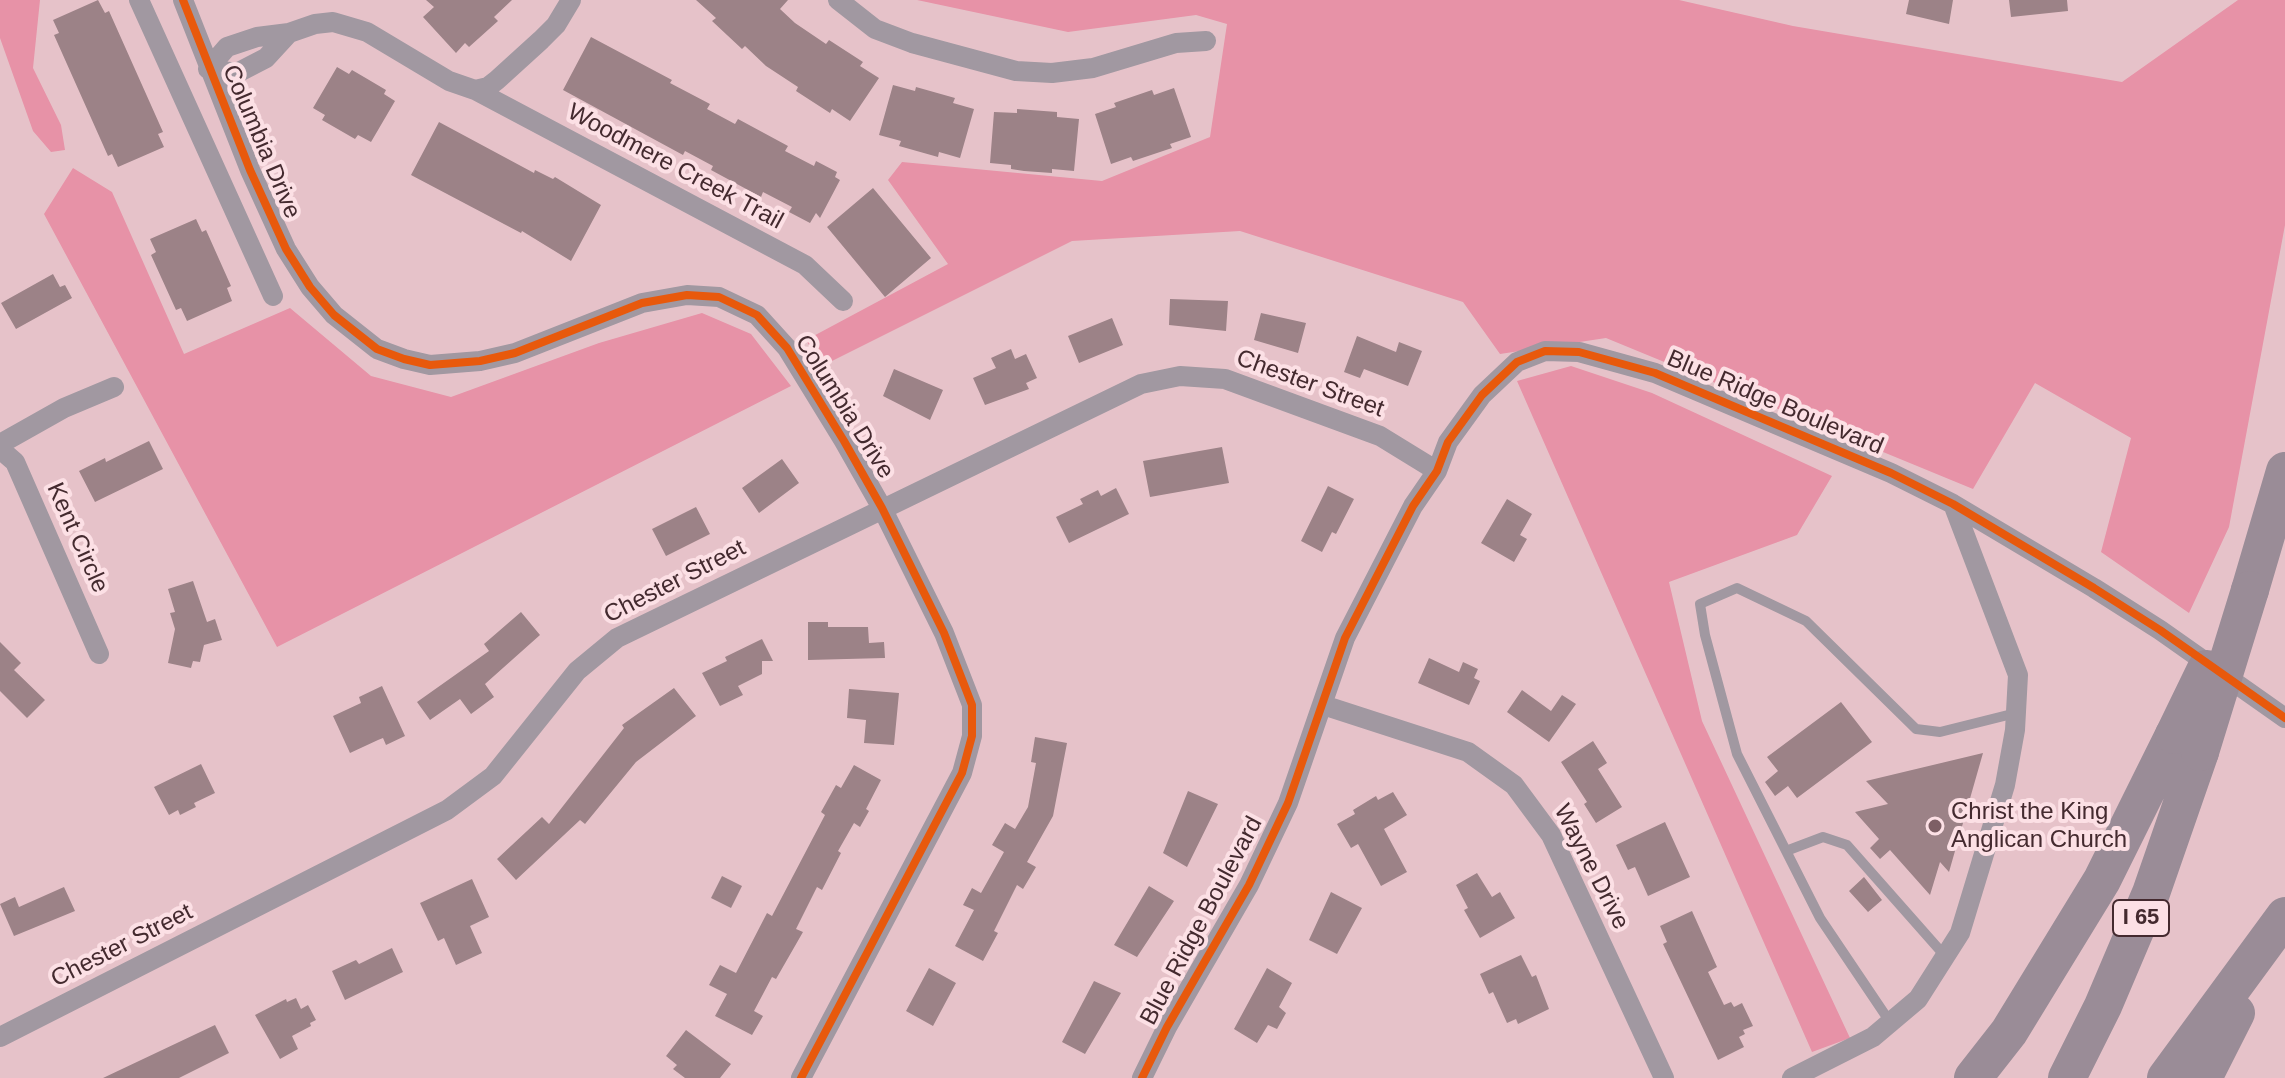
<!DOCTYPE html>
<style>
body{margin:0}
canvas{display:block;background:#e6c2c9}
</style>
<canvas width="2285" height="1078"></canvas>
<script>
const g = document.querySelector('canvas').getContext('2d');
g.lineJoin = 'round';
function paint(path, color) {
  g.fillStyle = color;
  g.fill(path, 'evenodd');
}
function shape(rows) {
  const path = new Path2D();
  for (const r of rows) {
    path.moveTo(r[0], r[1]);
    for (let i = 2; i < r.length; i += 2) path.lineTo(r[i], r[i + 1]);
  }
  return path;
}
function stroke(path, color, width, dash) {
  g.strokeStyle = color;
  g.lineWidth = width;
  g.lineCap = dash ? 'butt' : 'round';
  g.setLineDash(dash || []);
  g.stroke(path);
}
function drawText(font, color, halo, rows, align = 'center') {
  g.font = font + ' Arial,sans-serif';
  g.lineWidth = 8;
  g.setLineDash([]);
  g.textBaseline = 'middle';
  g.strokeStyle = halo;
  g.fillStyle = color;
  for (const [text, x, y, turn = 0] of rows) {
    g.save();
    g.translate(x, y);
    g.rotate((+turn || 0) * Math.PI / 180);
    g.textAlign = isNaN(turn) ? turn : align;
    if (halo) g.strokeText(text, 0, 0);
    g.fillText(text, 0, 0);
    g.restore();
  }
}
const forest = shape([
 [0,0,40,0,33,68,61,125,65,150,51,152,33,131,0,38],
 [917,0,1679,0,1793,26,2122,82,2238,0,2285,0,2285,225,2229,527,2189,613,2101,552,2131,438,2035,383,1973,489,1606,338,1500,354,1463,302,1240,231,1072,241,822,366,806,340,948,264,888,180,902,162,1102,181,1210,137,1227,24,1196,15,1068,32],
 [73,168,112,192,184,354,290,308,371,376,451,397,599,343,702,313,751,334,791,386,277,647,44,214],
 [1571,366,1652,393,1832,476,1797,535,1669,582,1702,721,1850,1038,1812,1052,1517,381]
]);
const building = shape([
 [98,0,105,13,109,11,163,132,158,134,164,147,118,167,112,154,108,156,54,35,59,33,53,20],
 [426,0,512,0,494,17,498,21,469,47,465,43,456,53,423,17,434,7],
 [696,0,788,0,780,9,795,23,826,44,829,40,863,62,860,66,879,78,850,121,832,109,830,113,796,91,798,87,766,66,745,46,742,49,712,21,716,18],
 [1909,0,1953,0,1949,24,1906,14],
 [2009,0,2067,0,2068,11,2011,17],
 [591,37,672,80,670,83,710,104,707,109,735,124,738,119,788,146,785,151,814,166,816,161,837,172,835,177,840,180,820,218,816,213,810,223,789,212,792,207,763,192,761,197,711,170,713,166,685,151,683,155,563,90],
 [337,67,349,74,352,70,364,77,386,90,384,94,395,101,371,142,358,135,355,139,322,120,325,115,313,108],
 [893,85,915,91,916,87,955,98,953,103,974,109,960,158,939,152,938,157,899,146,901,141,879,135],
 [1174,88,1191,137,1170,144,1172,148,1133,161,1131,157,1111,164,1095,114,1116,107,1114,103,1152,90,1154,95],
 [1017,109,1057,112,1057,117,1079,119,1074,171,1052,169,1052,173,1024,171,1011,169,1011,165,990,163,994,112,1017,113],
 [439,122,534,173,535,170,553,179,555,177,601,205,571,261,522,231,521,233,411,175],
 [873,188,931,258,885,297,827,227],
 [196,219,202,232,206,230,231,286,227,288,232,301,187,321,181,308,176,310,151,255,156,252,150,239],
 [53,274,60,287,65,285,72,298,16,329,1,303],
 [1170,299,1228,301,1226,331,1169,325],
 [1261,313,1306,323,1298,353,1254,340],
 [1112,318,1123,345,1079,363,1068,336],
 [1357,336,1396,352,1399,342,1422,351,1408,386,1364,369,1360,378,1344,372],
 [1011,349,1015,359,1026,354,1037,378,1026,383,1029,389,985,405,973,378,996,368,991,358],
 [894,369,943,390,930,420,883,396],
 [149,441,163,469,95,502,79,471,105,458,106,462],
 [1222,447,1229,483,1150,497,1143,461],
 [782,459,799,483,759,513,742,488],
 [1328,486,1354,499,1336,534,1332,532,1322,552,1301,541],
 [1116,488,1129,514,1069,543,1056,517,1083,504,1080,499,1098,490,1101,496],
 [1507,499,1532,514,1520,535,1527,539,1514,562,1481,543],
 [696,507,710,534,666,556,652,529],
 [193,581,207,622,215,619,222,640,204,645,200,662,193,661,191,668,168,663,175,629,170,613,175,612,168,589],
 [521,612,540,635,485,684,494,697,471,714,460,699,430,720,417,702,489,651,484,644],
 [808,622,828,622,828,627,868,627,869,643,884,642,885,658,808,660],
 [762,639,773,661,762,661,762,674,738,686,743,695,720,706,702,673,727,661,725,657],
 [0,642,21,663,14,670,45,700,27,718,0,691],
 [1429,658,1459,672,1463,662,1478,669,1474,678,1480,681,1469,705,1418,683],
 [382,686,405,736,386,745,383,738,378,740,350,753,333,716,361,703,359,697],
 [674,688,696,716,636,762,585,824,580,820,516,880,497,859,542,817,549,824,624,728,622,725],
 [849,689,899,693,894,745,864,743,866,720,847,718],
 [1522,690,1551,711,1562,695,1576,704,1549,742,1507,712],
 [1841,702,1872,742,1797,798,1788,786,1775,796,1765,782,1778,771,1767,757],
 [1035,737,1067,743,1053,816,1027,862,1036,867,1023,889,1017,885,994,931,998,933,983,961,955,946,974,910,963,905,972,888,981,893,1004,852,992,845,1005,823,1015,829,1028,807,1036,763,1031,762],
 [1593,741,1607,763,1598,769,1622,807,1596,823,1584,804,1587,802,1561,762],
 [1983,753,1949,872,1940,862,1930,895,1890,850,1880,859,1870,848,1879,839,1855,812,1888,804,1866,781],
 [201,764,215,793,194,803,196,807,180,815,178,810,169,815,154,787],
 [854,765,881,780,866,809,869,811,860,827,854,823,838,851,841,853,822,890,817,887,796,929,803,932,776,979,772,977,754,1011,763,1016,752,1035,715,1016,727,994,709,985,720,965,736,973,767,913,772,916,825,815,821,812,836,785,841,788],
 [1188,791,1218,804,1187,867,1163,853],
 [1393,792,1407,815,1384,829,1407,872,1381,886,1358,844,1351,848,1337,824,1355,814,1353,810,1376,796,1378,800],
 [1665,822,1690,877,1648,896,1635,867,1628,870,1616,845],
 [1477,873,1492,897,1500,892,1515,918,1480,938,1464,910,1468,908,1456,885],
 [722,876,742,886,731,908,711,898],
 [1864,877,1882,900,1868,912,1849,891],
 [472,879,489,917,470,926,482,953,456,965,444,938,438,941,420,903],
 [1149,886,1174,901,1137,957,1114,945],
 [64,887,75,911,14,936,0,904,15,897,19,907],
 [1331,892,1362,908,1337,954,1309,940],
 [1692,911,1717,967,1708,972,1724,1005,1731,1002,1734,1007,1742,1003,1753,1026,1743,1030,1745,1034,1739,1037,1744,1047,1718,1060,1663,944,1667,942,1660,926],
 [392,948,403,972,345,1000,332,971,356,960,359,964],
 [1521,955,1532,977,1536,975,1549,1009,1518,1024,1516,1019,1507,1023,1493,992,1489,994,1480,974],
 [929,968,956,983,933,1026,906,1011],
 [1267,968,1292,983,1279,1007,1286,1013,1277,1029,1268,1025,1257,1043,1234,1029],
 [1094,981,1121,993,1085,1054,1062,1042],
 [296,998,301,1009,308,1005,316,1020,310,1023,311,1026,292,1036,298,1049,280,1059,255,1015,286,999,287,1002],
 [215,1025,229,1053,179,1078,103,1078],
 [686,1030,731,1064,720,1078,685,1078,673,1069,677,1065,666,1056]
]);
const service = shape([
 [1786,851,1823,837,1847,845,1945,956],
 [1890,1022,1820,918,1737,754,1705,635,1700,604,1737,588,1806,621,1916,729,1940,732,2016,713]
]);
const minor = shape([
 [139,0,273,296],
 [183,0,250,170,286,249,310,287,334,315,377,349,404,359,430,365,480,361,515,353,642,303,687,295,719,297,757,315,787,348,844,441,882,508,944,633,972,705,972,736,962,773,801,1078],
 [838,0,875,29,912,43,1016,71,1052,73,1093,68,1176,43,1206,41],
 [208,69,227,47,257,37,289,33,315,24,333,22,367,32,449,81,475,90,488,87,497,80,541,40,556,25,571,0],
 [208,69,237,73,266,58,289,33],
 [475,90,805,265,843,301],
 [0,444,64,408,114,387],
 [0,449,15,462,99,654],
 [1323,705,1468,752,1514,785,1551,835,1664,1078],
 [0,1037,447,810,493,776,577,671,617,638,1141,384,1180,376,1225,379,1380,436,1437,471],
 [1142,1078,1167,1027,1249,885,1288,803,1345,638,1413,506,1437,471,1448,442,1482,395,1517,362,1545,351,1579,352,1655,373,1891,473,1953,504,2094,588,2160,630,2285,718],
 [1792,1078,1873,1037,1918,999,1960,933,2005,785,2015,730,2018,675,1953,504]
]);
const motorway = shape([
 [2250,590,2285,471],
 [1973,1078,2009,1032,2102,880,2174,735],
 [2067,1078,2103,1006,2151,893,2200,752],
 [2166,1078,2285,916],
 [2203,1078,2236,1013]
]);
const motorwayBridge = shape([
 [2174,735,2206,669],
 [2200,752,2250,590]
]);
const cycleway = shape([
 [183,0,250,170,286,249,310,287,334,315,377,349,404,359,430,365,480,361,515,353,642,303,687,295,719,297,757,315,787,348,844,441,882,508,944,633,972,705,972,736,962,773,801,1078],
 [1142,1078,1167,1027,1249,885,1288,803,1345,638,1413,506,1437,471,1448,442,1482,395,1517,362,1545,351,1579,352,1655,373,1891,473,1953,504,2094,588,2160,630,2285,718]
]);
const markers = [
 [1935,826,8,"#7d5f65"]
];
const shields = [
 [2141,918,56]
];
const shieldNames = [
 ["I 65",2141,918]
];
const streetNames = [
 ["Columbia Drive",261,142,67],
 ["Woodmere Creek Trail",675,167,28],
 ["Chester Street",1310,384,20],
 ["Blue Ridge Boulevard",1775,403,23],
 ["Columbia Drive",844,407,58],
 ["Kent Circle",77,538,66],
 ["Chester Street",675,582,-27],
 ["Wayne Drive",1591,867,63],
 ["Blue Ridge Boulevard",1202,921,-62],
 ["Chester Street",122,946,-27]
];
const poiNames = [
 ["Christ the King",1951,812],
 ["Anglican Church",1951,840]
];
paint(forest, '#e792a7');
paint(building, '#9c8287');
stroke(service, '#a198a1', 10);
stroke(minor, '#a198a1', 20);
stroke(motorway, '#9a8c97', 38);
stroke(motorwayBridge, '#9a8c97', 38);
stroke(cycleway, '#e8590c', 8);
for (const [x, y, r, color] of markers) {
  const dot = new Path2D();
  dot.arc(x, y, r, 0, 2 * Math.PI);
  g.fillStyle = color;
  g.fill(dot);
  stroke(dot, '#fce0e5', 3);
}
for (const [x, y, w] of shields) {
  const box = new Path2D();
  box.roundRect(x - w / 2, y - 18, w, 36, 6);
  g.fillStyle = '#fce0e5';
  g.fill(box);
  stroke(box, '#442a2f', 2);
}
drawText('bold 22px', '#442a2f', null, shieldNames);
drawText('24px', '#442a2f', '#fce0e5', streetNames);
drawText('24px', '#442a2f', '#fce0e5', poiNames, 'left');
</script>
